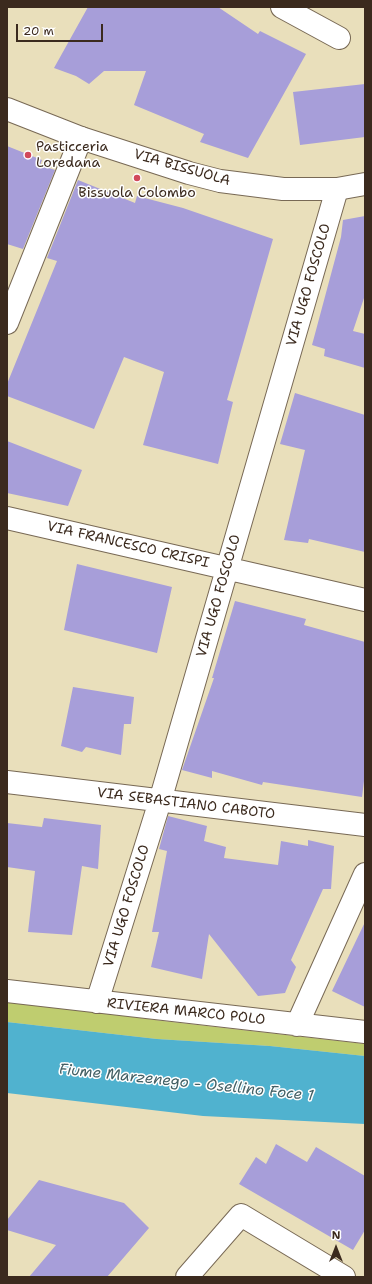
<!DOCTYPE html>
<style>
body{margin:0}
#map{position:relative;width:372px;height:1284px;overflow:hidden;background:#e9dfbb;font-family:"Shantell Sans",sans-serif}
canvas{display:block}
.frame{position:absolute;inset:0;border:8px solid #3b2a1e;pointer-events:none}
.north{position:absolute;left:316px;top:1228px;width:40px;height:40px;-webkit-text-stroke:3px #fff;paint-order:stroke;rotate:0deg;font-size:11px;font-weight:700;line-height:16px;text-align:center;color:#3b2a1e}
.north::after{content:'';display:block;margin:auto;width:14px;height:18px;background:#3b2a1e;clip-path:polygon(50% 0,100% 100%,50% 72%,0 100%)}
.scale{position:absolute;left:16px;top:24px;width:87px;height:18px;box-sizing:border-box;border:2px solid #3b2a1e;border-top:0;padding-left:5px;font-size:12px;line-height:14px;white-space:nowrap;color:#3b2a1e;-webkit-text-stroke:3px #fff;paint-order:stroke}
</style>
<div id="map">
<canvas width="372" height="1284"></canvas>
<div class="frame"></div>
<div class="north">N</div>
<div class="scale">20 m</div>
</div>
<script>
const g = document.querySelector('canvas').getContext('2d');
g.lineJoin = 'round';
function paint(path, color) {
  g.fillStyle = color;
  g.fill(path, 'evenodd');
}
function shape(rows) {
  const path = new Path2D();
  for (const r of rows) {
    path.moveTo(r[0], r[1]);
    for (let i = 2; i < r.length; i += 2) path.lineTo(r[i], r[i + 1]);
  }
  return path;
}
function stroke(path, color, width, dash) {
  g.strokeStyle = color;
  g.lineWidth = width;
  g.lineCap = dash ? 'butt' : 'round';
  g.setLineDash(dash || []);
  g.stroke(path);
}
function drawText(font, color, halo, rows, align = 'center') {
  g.font = font + ' "Shantell Sans",sans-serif';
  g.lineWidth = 3;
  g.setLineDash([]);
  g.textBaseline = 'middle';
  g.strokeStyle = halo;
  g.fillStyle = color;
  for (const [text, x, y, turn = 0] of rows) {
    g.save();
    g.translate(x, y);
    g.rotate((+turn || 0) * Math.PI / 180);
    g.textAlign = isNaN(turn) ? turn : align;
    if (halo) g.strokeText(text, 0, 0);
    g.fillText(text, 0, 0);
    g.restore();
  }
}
const green = shape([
 [7,1000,163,1021,365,1044,365,1056,270,1046,157,1039,7,1022]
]);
const water = shape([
 [7,1022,157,1039,270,1046,365,1056,365,1124,203,1116,7,1093]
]);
const building = shape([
 [88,7,218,7,258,34,260,31,306,54,248,158,200,142,204,134,134,105,146,71,104,71,89,84,76,76,54,68],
 [365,84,365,137,300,145,293,92],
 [7,146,42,160,40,165,55,170,23,249,7,244],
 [78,180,135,203,137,196,183,208,273,239,227,400,233,402,218,464,143,445,164,372,124,357,94,429,7,396,7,384,57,261,47,258],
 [365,216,365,295,353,331,365,334,365,368,324,356,325,349,312,345,341,237,343,220],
 [295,393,365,415,365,552,309,539,308,543,284,540,305,450,280,444],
 [7,441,82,470,68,506,7,493],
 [77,564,172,587,157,653,64,630],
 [235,601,306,619,304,625,365,642,365,773,362,797,263,782,262,785,212,771,212,778,182,770,214,678,212,678],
 [73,687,134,697,131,724,124,724,121,755,86,747,82,752,61,746],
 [168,816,207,826,204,841,226,847,224,858,278,865,281,841,308,846,308,840,334,846,331,889,323,889,291,960,296,967,285,993,258,996,209,934,202,979,151,967,159,932,152,932,167,851,159,849],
 [44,818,101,825,98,869,82,866,72,935,28,932,35,871,7,867,7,823,42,827],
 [365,922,365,1007,332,991],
 [276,1144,307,1162,316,1147,365,1176,365,1230,353,1250,239,1184,256,1157,266,1164],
 [39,1180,124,1203,149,1228,107,1277,29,1277,56,1245,7,1230,7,1220]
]);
const minor = shape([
 [282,7,339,38],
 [7,323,81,138],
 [7,518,365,600],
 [7,782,365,825],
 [7,991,365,1032],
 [97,1002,160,801,337,189],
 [297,1025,365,874],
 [187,1277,241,1215,344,1277]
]);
const tertiary = shape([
 [7,109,81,138,189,173,220,181,283,189,337,189,365,184]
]);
const markers = [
 [28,155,4,"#d1495b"],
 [137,178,4,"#d1495b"]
];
const poiNames = [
 ["Pasticceria",36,147],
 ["Loredana",36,163],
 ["Bissuola Colombo",137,193,"center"]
];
const streetNames = [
 ["VIA BISSUOLA",182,168,16],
 ["VIA UGO FOSCOLO",309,285,-74],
 ["VIA FRANCESCO CRISPI",128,545,13],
 ["VIA UGO FOSCOLO",219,596,-74],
 ["VIA SEBASTIANO CABOTO",186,804,7],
 ["VIA UGO FOSCOLO",127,906,-73],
 ["RIVIERA MARCO POLO",186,1012,6]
];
const waterNames = [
 ["Fiume Marzenego - Osellino Foce 1",186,1083,6]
];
paint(green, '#bfcd6f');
paint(water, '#50b2cf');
paint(building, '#a79ed9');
stroke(minor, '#786955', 24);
stroke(tertiary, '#786955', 24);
stroke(minor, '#fff', 22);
stroke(tertiary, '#fff', 22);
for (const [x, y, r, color] of markers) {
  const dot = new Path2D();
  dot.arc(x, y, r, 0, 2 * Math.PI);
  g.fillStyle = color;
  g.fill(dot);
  stroke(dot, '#fff', 1.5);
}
drawText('14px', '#3b2a1e', '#fff', poiNames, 'left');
drawText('14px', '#3b2a1e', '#fff', streetNames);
drawText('italic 15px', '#436065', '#fff', waterNames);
</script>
